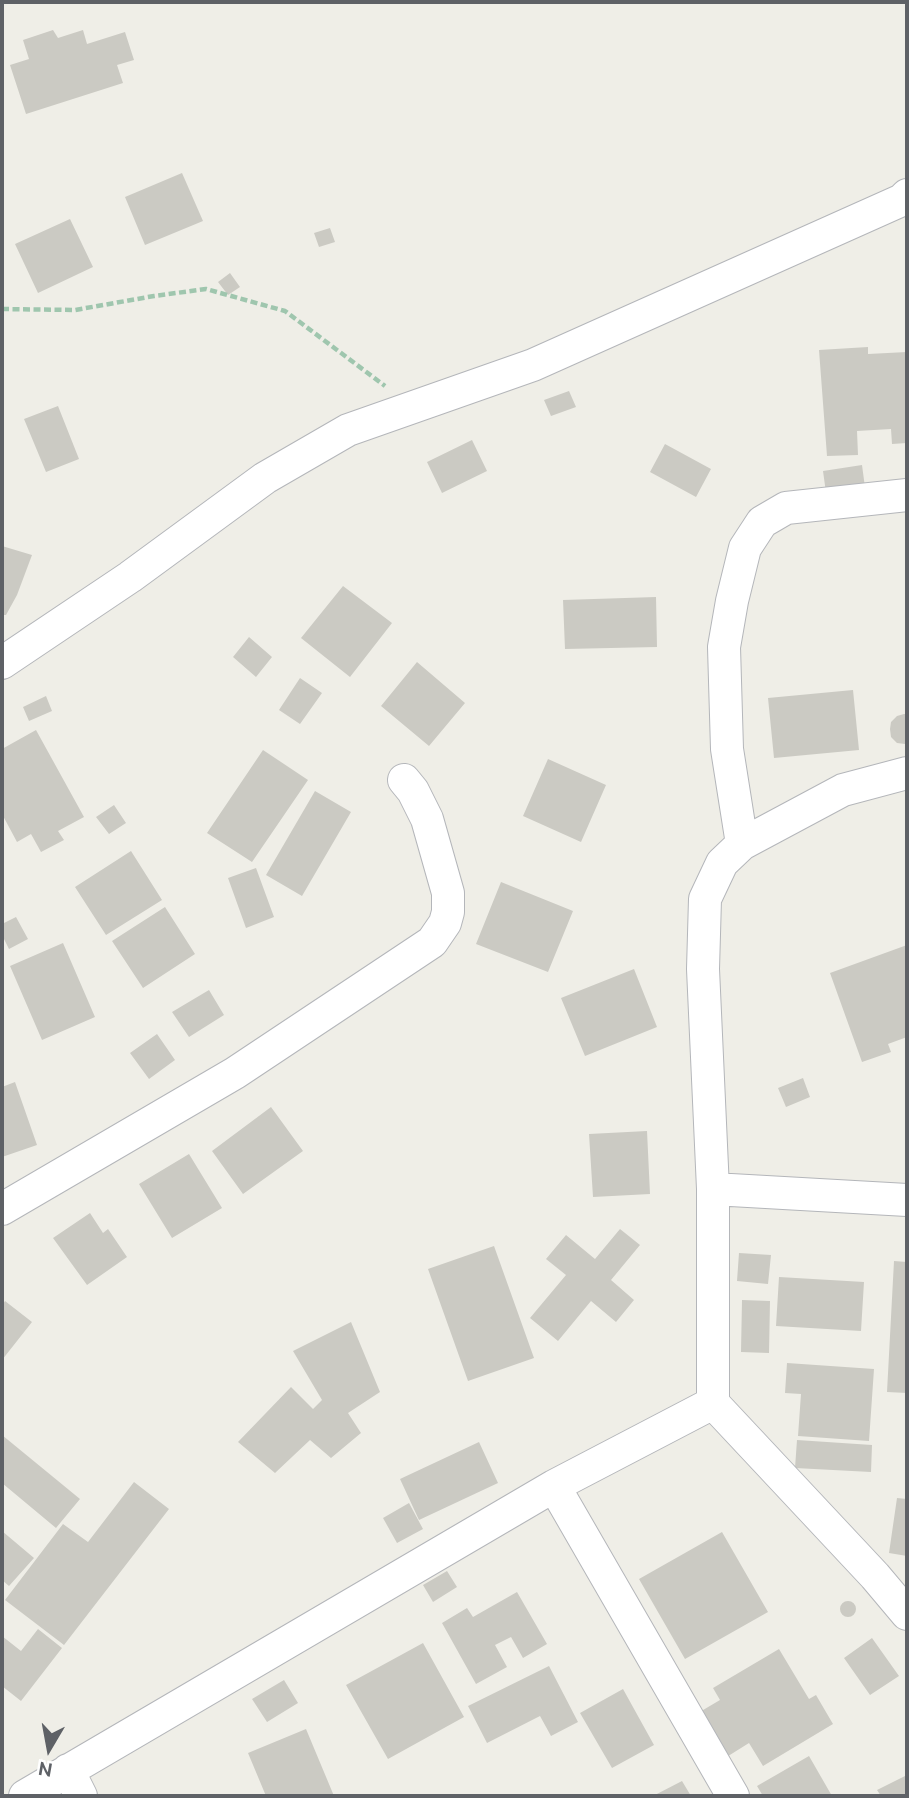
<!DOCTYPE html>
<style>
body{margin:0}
#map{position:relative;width:909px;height:1798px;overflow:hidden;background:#efeee7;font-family:Ubuntu,sans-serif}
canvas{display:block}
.frame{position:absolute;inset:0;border:4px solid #5e6166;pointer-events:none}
.north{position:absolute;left:14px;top:1714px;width:70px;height:70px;-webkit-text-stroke:5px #fff;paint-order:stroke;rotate:190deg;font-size:19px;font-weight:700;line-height:28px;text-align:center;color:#5e6166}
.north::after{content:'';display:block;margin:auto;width:24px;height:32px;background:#5e6166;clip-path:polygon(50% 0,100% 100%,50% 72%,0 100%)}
</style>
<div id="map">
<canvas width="909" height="1798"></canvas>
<div class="frame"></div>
<div class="north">N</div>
</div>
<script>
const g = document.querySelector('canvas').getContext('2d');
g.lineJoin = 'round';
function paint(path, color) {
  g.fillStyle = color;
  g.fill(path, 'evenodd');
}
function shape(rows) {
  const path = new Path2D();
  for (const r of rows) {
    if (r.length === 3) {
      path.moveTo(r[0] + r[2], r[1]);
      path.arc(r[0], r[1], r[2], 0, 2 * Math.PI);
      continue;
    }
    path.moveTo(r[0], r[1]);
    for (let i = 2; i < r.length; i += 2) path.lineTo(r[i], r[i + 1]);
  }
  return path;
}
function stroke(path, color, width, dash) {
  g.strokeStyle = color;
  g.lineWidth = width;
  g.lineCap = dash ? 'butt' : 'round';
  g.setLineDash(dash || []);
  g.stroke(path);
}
const building = shape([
 [53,30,58,38,83,30,87,44,125,32,134,60,117,65,123,83,26,114,10,65,29,59,23,40],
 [182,173,203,221,145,245,125,197],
 [70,219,93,267,38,293,15,244],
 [330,228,335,242,319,247,314,233],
 [230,273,240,287,228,295,218,282],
 [868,347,868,354,907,352,907,443,892,444,891,429,857,431,858,455,827,456,819,350],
 [569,391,576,407,551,416,544,400],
 [58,406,79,459,46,472,24,419],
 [472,440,487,471,442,493,427,462],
 [665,444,711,469,696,497,650,472],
 [862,465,866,495,827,500,823,471],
 [2,546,32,555,17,595,6,615,2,615],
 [343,586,392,623,350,677,301,638],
 [656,597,657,647,565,649,563,600],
 [249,637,272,657,256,677,233,657],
 [417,662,465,703,429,746,381,706],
 [300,678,322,693,300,724,279,710],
 [853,690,859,750,774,758,768,698],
 [46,696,52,711,29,721,23,707],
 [904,714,907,714,907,744,905,744,897,743,891,737,890,729,891,722,897,716],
 [36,730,84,817,58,831,64,840,41,852,31,834,17,842,2,814,2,749],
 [263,750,308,780,252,862,207,833],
 [548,759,606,785,581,842,523,816],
 [315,791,351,812,302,896,266,875],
 [114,805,126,823,109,834,96,817],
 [131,851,162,900,106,935,75,887],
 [256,868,274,917,246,928,228,878],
 [501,882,573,911,548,972,476,944],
 [165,907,195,954,143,988,112,941],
 [16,917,28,939,9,949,2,935,2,924],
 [63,943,95,1017,42,1040,10,966],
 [907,945,907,1037,888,1044,891,1052,862,1062,830,973],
 [634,969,657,1027,585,1056,561,998],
 [209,990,224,1015,189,1037,172,1012],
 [157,1034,175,1060,149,1079,130,1053],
 [803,1078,810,1097,786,1107,778,1088],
 [15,1082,37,1145,2,1157,2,1087],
 [271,1107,303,1151,243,1194,212,1151],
 [647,1131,650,1194,593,1197,589,1134],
 [189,1154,222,1208,172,1238,139,1184],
 [90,1213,103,1233,108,1229,127,1257,87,1285,53,1238],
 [620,1229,640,1245,611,1280,634,1300,616,1322,591,1301,558,1341,530,1318,566,1275,546,1259,566,1235,595,1259],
 [494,1246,534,1358,468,1381,428,1269],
 [739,1253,771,1255,768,1284,737,1281],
 [894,1261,907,1262,907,1393,887,1392],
 [779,1277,864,1282,861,1331,776,1326],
 [742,1300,770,1301,769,1353,741,1352],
 [5,1301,32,1322,2,1360,2,1306],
 [351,1322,380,1392,348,1413,361,1433,331,1458,310,1440,275,1473,238,1442,291,1387,313,1409,322,1400,293,1351],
 [787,1363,874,1369,869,1441,798,1436,801,1394,785,1393],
 [2,1435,80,1499,56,1528,2,1483],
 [797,1440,872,1445,871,1472,795,1468],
 [479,1442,498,1483,419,1520,400,1479],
 [134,1482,169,1509,64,1645,5,1600,63,1524,88,1542],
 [897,1498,907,1499,907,1556,889,1553],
 [409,1503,423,1529,397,1543,383,1518],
 [2,1531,34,1558,9,1586,2,1580],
 [722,1532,768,1612,685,1659,639,1579],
 [447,1571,457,1587,433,1602,423,1585],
 [517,1592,547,1644,523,1658,511,1637,495,1645,507,1667,476,1684,442,1623,467,1608,473,1617],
 [848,1609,8],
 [38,1629,62,1648,21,1701,2,1686,2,1636,21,1651],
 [872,1638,899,1676,870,1695,844,1658],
 [423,1643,464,1717,388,1759,346,1685],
 [779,1649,809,1699,816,1695,833,1724,763,1766,749,1743,725,1758,698,1713,720,1700,713,1688],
 [549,1666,578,1722,551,1736,540,1716,487,1743,468,1706],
 [284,1680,298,1703,267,1722,252,1699],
 [623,1689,654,1745,612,1768,580,1713],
 [306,1729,334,1796,266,1796,248,1753],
 [809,1756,832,1796,763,1796,757,1786],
 [907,1775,907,1796,881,1796,877,1790],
 [682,1781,691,1796,653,1796]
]);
const path = shape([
 [2,309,75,310,154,296,206,289,285,311,385,386]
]);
const street = shape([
 [2,663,130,577,265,478,348,430,533,365,902,200,907,195],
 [742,844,727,749,724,647,732,601,745,548,762,522,786,508,907,495],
 [713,1189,703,969,705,899,722,863,742,844,843,790,907,773],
 [907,1200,713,1189,713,1403,875,1576,907,1614],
 [2,1209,235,1073,432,942,445,923,448,912,448,893,427,819,413,791,404,780],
 [554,1486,733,1796],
 [68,1770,81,1796],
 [25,1796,554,1486,713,1403]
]);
paint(building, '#cbcac3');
stroke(street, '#b4b6ba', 34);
stroke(path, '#9fc6ae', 4.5, [7, 3.5]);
stroke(street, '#fff', 32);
</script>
